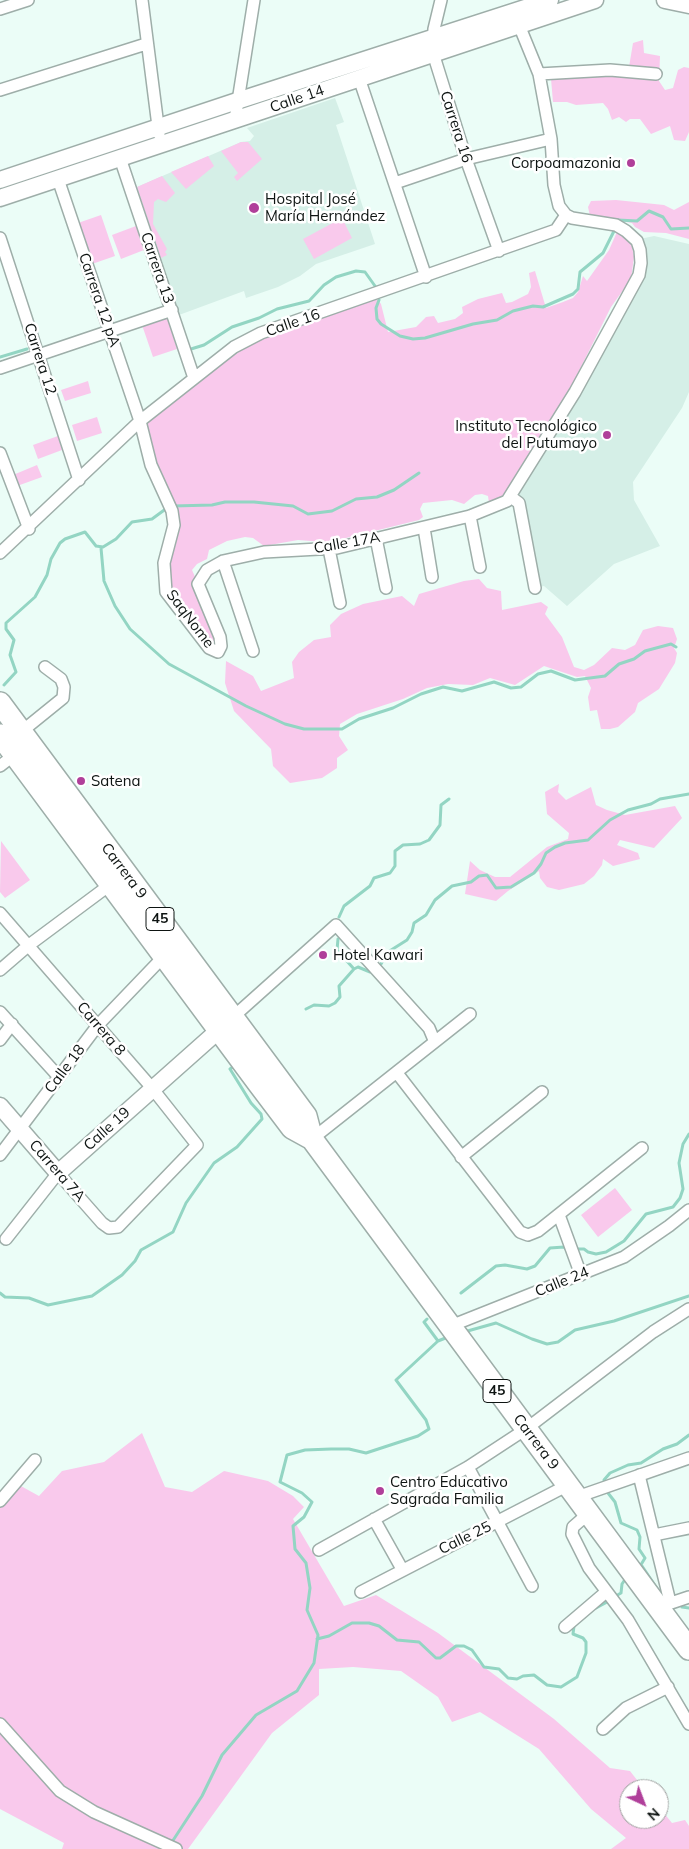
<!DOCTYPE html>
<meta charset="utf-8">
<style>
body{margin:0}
#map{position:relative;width:689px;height:1849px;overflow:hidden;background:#ebfdf7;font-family:Mulish,sans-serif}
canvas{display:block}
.north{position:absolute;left:619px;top:1779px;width:50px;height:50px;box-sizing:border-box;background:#fff;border:1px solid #9fa1a0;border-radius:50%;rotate:137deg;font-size:14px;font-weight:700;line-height:20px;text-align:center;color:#0e1412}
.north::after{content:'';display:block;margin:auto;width:18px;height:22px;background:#b03f9a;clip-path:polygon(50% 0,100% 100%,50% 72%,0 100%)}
</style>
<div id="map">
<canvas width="689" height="1849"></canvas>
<div class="north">N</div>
</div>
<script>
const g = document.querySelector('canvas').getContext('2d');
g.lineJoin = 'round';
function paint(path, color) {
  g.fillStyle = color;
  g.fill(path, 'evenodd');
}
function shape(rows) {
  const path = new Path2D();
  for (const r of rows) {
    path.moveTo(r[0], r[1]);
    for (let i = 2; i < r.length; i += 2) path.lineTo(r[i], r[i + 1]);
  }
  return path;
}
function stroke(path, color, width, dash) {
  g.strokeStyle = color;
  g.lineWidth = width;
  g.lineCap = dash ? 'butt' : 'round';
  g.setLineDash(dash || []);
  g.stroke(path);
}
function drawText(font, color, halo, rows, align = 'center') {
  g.font = font + ' Mulish,sans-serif';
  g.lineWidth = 5;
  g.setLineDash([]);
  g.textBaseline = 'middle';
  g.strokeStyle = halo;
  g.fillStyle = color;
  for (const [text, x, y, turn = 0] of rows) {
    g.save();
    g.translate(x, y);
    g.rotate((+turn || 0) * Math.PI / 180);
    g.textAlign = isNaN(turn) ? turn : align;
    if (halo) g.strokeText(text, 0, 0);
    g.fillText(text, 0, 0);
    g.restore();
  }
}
const built = shape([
 [335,98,344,122,336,125,375,244,316,264,300,276,278,287,246,298,244,291,179,315,137,187,241,142,250,141,254,136,247,128],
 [654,236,689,244,689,392,682,408,633,482,634,500,660,546,614,564,567,606,544,586,535,588,515,491,639,275,640,239]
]);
const green = shape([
 [643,40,644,53,660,56,659,81,665,90,673,88,678,70,684,67,689,68,689,132,685,141,674,140,670,126,651,134,640,119,630,119,626,122,619,117,612,120,608,109,603,103,576,105,567,102,553,102,551,79,557,76,628,73,633,43],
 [241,142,248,142,262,159,237,181,234,177,238,173,221,151],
 [208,156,214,166,186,189,171,172],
 [162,176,175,193,166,202,158,199,154,202,153,224,167,249,165,252,167,255,161,258,137,187],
 [616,200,664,205,674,210,689,202,689,239,666,233,644,232,635,227,632,223,590,216,588,207,591,201],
 [101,215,115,256,92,264,78,223],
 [342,218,352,238,314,259,303,239],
 [136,226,144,250,121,259,112,235],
 [617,232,627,236,632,247,634,257,631,279,611,307,562,405,532,448,504,498,489,503,488,496,482,494,475,495,464,504,452,500,423,503,420,509,423,517,419,520,346,538,323,542,298,540,264,546,253,538,245,537,227,541,209,550,207,559,197,564,192,570,196,579,195,590,198,600,219,641,214,649,170,593,167,566,176,523,160,479,146,423,204,376,259,338,370,299,377,299,381,304,388,332,416,327,426,317,434,316,438,323,455,319,463,313,462,307,478,299,502,293,506,303,512,302,528,294,531,287,529,273,535,271,546,308,563,302,573,298,578,292,583,276,587,281,609,250],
 [167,317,177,349,153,357,142,325],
 [88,381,91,393,65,401,61,390],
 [97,417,102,433,77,441,72,425],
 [58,436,62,450,38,459,33,445],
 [37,465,42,477,17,486,13,475],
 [479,579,487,588,501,591,502,610,541,602,548,607,545,614,562,637,574,667,584,670,594,665,612,648,625,650,635,645,643,630,658,626,673,628,677,639,674,648,677,653,675,663,659,689,638,703,635,712,618,727,610,729,601,729,597,710,590,711,588,697,591,688,585,676,577,677,544,666,515,685,490,678,473,685,448,684,427,688,403,699,357,714,340,724,339,736,348,750,337,758,337,768,322,778,290,783,273,766,271,749,234,711,225,683,226,661,253,676,261,691,294,678,292,662,299,652,314,640,331,637,330,625,341,614,363,604,402,596,414,606,419,594,464,581],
 [559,784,558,792,566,800,591,787,596,805,607,810,625,815,675,806,682,818,654,848,620,840,617,845,638,853,640,859,613,866,603,859,602,865,594,876,584,884,559,890,547,887,540,878,539,871,508,891,496,901,465,894,470,861,480,870,495,877,510,877,547,847,568,839,569,833,547,814,545,792],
 [1,841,30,880,5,898,0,892],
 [615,1188,632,1210,598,1237,581,1215],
 [142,1433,165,1487,192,1492,224,1471,268,1481,293,1496,304,1507,293,1519,344,1606,376,1595,438,1633,554,1719,610,1768,630,1771,644,1789,629,1789,629,1819,659,1819,659,1807,672,1823,685,1820,689,1826,689,1849,611,1849,626,1838,591,1809,539,1749,480,1712,452,1722,438,1697,401,1671,353,1667,319,1669,319,1695,272,1733,188,1849,62,1849,64,1843,0,1809,0,1506,19,1485,39,1496,62,1471,104,1462]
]);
const stream = shape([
 [618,220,637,221,649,211,663,217,671,229,689,228],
 [379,300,376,308,377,319,381,324,400,336,413,339,425,338,473,324,497,320,513,311,533,306,543,307,573,294,578,289,580,272,603,253,615,229],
 [191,349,204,345,232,327,259,318,277,309,309,301,324,285,336,277,356,271,365,272,375,286],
 [0,357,27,349],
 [173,506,212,505,225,502,254,502,293,506,308,514,332,511,356,499,377,497,394,490,419,473],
 [101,548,104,581,115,606,130,629,169,664,246,706,285,724,304,729,342,729,359,719,393,708,421,694,443,687,462,691,494,682,511,688,521,687,538,674,551,671,575,680,605,676,619,664,634,659,645,651,671,644,676,647],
 [4,685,16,672,10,655,14,640,6,629,6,623,35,597,47,575,51,559,60,543,65,539,85,532,96,546,103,547,116,539,132,522,152,519,167,508],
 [339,917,344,906,370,886,374,878,390,873,395,866,395,851,403,845,420,844,429,840,440,825,441,805,449,799],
 [338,939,337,950,354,969],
 [381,964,388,952,407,940,412,932,414,923,426,915,435,900,452,886,471,882,479,876,487,875,496,888,511,887,534,873,541,864,546,853,555,847,565,843,588,840,610,820,628,810,651,804,660,799,689,794],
 [306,1009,314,1005,329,1006,335,1003,340,997,339,986,354,969,358,967,370,972],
 [575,1249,584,1249,588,1252,596,1254,606,1252,624,1241,646,1214,673,1207,680,1198,683,1189,679,1163,683,1144,689,1134],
 [0,1293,5,1297,29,1298,48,1305,92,1296,122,1275,135,1261,141,1250,173,1232,186,1203,214,1163,237,1147,262,1119,261,1114,251,1103,230,1069,234,1066],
 [461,1293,496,1266,505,1265,527,1269,535,1266,550,1248,564,1247,569,1251],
 [427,1319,424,1322,438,1341],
 [464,1332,496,1323,532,1339,547,1344,558,1342,575,1330,614,1321,689,1296],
 [605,1484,604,1480,610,1473,628,1465,641,1463,663,1449,677,1444,689,1435],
 [608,1493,615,1502,621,1523,637,1530,640,1537,639,1549,645,1558,639,1568],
 [642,1566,660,1593],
 [614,1597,621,1593,622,1584,626,1578],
 [682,1607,689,1608],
 [596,1608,609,1601],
 [317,1639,329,1636,352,1623,369,1623,379,1626,397,1640,419,1642,436,1658,440,1658,456,1646,464,1646,472,1650,484,1667,499,1669,508,1678,517,1679,523,1676,534,1675,547,1685,561,1687,577,1677,586,1653,586,1642,583,1638,573,1634,574,1626],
 [170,1845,202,1796,222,1755,256,1715,297,1691,314,1663,318,1635,307,1610,310,1588,306,1563,295,1549,293,1526,304,1517,312,1502,302,1493,280,1482,287,1455,305,1450,331,1449,349,1449,366,1453,418,1436,429,1429,426,1420,396,1380,438,1341,448,1337]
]);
const street = shape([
 [142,0,159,134],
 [441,0,434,29,433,53,466,159,499,251],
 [0,9,28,0],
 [539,74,610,70,656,74],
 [359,78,426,277],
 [0,90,146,44],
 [235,120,254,0],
 [120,158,194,378],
 [58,179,140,421,151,465,172,511,174,525,164,563,166,592,209,648,218,652,221,646,220,637,198,584,207,570,223,561,264,552,337,548,470,516,507,501,575,392,639,275,641,263,640,250,637,241,626,231,616,225,572,218,566,215,559,206,554,185,551,139,539,74,519,25],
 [395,183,466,159,551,139],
 [0,238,79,480],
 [0,368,172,310],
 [0,453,29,529],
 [511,497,519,503,535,588],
 [470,516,480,567],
 [424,528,432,577],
 [376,538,386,588],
 [329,549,340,603],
 [0,553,140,421,234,347,261,333,556,230,566,215],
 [223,561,253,651],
 [21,732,63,698,64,687,61,679,45,667],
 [0,766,18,752],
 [0,913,152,1088,197,1145,118,1227,109,1228,102,1223,58,1173,6,1239],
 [0,970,29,945,111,884],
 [0,1012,59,1077],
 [232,1018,336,925,429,1028,434,1040],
 [0,1040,12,1024],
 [397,1073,520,1232,528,1235,538,1231,642,1148],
 [312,1139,470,1014],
 [0,1155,98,1025,167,953],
 [461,1157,542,1092],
 [559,1215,581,1275],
 [448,1327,624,1257,669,1226,689,1210],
 [468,1467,532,1586],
 [639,1475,670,1602],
 [577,1497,689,1458],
 [0,1501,35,1460],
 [589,1513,573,1527,572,1534,589,1568,628,1620,689,1724],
 [374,1519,402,1569],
 [654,1535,689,1528],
 [319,1550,468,1467,526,1429,653,1332,689,1309],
 [361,1592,568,1485],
 [665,1605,689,1597],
 [565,1627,606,1592],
 [0,1724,60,1791,94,1812,176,1849],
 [603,1729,626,1708,668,1687]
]);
const secondary = shape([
 [665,0,689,5],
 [0,180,237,101,550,0],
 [0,198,595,0],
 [0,1106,58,1173,219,1030]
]);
const highway = shape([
 [0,703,306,1116,312,1139],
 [0,735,258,1083,292,1128,312,1139,689,1649]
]);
const markers = [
 [631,163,5,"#b03f9a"],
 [254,208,6,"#b03f9a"],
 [607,435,5,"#b03f9a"],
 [81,781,5,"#b03f9a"],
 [323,955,5,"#b03f9a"],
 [380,1491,5,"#b03f9a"]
];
const shields = [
 [160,919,28],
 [497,1391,28]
];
const shieldNames = [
 ["45",160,919],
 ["45",497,1391]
];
const streetNames = [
 ["Calle 14",297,99,-19],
 ["Carrera 16",456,127,72],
 ["Carrera 13",157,268,71],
 ["Carrera 12 pA",99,300,71],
 ["Calle 16",293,323,-19],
 ["Carrera 12",40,359,72],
 ["Calle 17A",347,543,-10],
 ["SaqNome",190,619,53],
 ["Carrera 9",124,871,53],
 ["Carrera 8",101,1029,49],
 ["Calle 18",65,1069,-53],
 ["Calle 19",107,1129,-42],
 ["Carrera 7A",57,1171,49],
 ["Calle 24",562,1282,-22],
 ["Carrera 9",536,1442,53],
 ["Calle 25",465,1538,-26]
];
const poiNames = [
 ["Corpoamazonia",621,163,"right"],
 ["Hospital José",265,199],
 ["María Hernández",265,216],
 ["Instituto Tecnológico",597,426,"right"],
 ["del Putumayo",597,443,"right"],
 ["Satena",91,781],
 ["Hotel Kawari",333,955],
 ["Centro Educativo",390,1482],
 ["Sagrada Familia",390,1499]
];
paint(built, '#d5efe7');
paint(green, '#f9c9ec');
stroke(stream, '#93d5c3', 3);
stroke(street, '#9eaea9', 14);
stroke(secondary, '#9eaea9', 19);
stroke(highway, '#9eaea9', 24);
stroke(street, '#fff', 11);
stroke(secondary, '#fff', 16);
stroke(highway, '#fff', 21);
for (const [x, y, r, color] of markers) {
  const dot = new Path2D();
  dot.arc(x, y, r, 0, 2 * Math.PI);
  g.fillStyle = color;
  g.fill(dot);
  stroke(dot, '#fff', 2);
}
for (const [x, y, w] of shields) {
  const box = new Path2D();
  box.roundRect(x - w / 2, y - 11.5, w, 23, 4);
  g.fillStyle = '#fff';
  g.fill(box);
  stroke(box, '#0e1412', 1);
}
drawText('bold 14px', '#0e1412', null, shieldNames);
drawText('15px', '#0e1412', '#fff', streetNames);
drawText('15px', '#0e1412', '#fff', poiNames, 'left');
</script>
